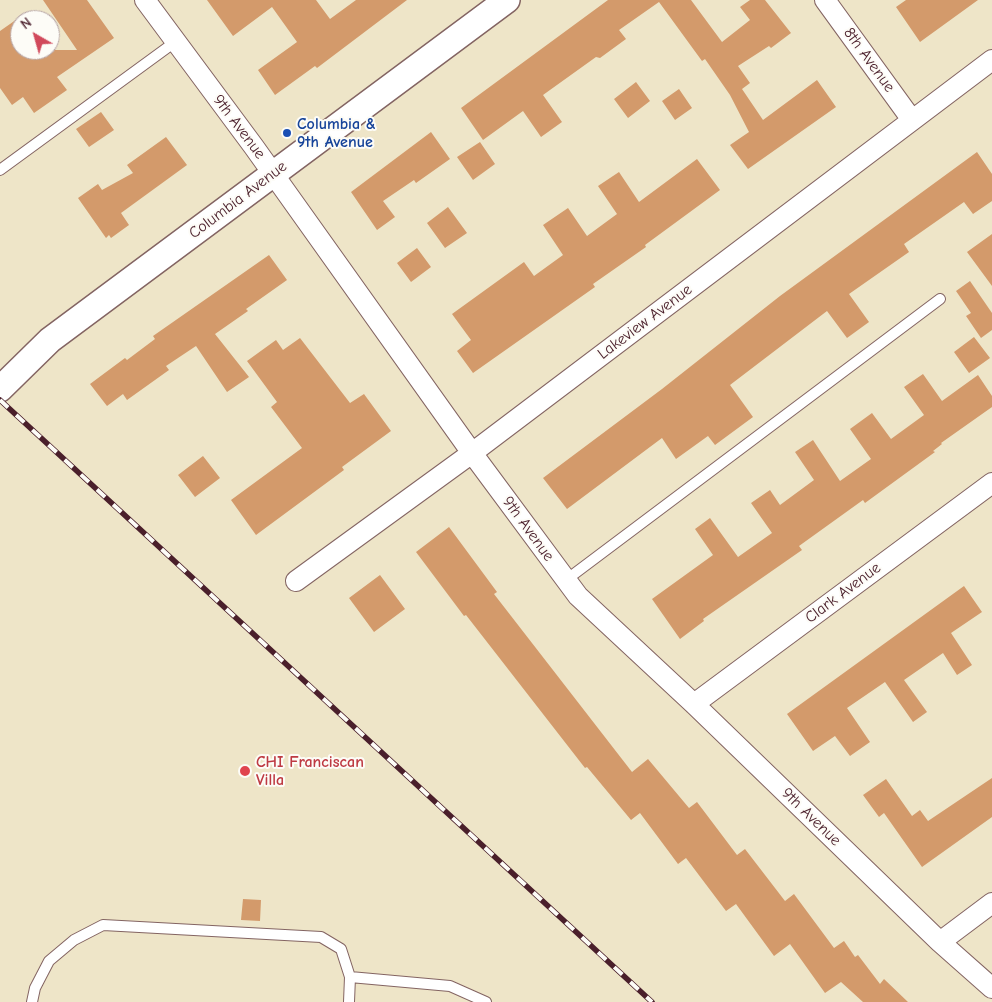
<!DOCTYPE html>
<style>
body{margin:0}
#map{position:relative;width:992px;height:1002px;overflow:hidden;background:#eee5c8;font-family:"Comic Neue",sans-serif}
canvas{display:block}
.north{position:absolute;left:10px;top:10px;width:50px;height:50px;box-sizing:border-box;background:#fdfcf7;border:1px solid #b5a4a5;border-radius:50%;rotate:322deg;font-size:14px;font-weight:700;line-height:20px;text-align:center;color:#4a1f2b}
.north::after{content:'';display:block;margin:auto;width:18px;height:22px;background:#d1495b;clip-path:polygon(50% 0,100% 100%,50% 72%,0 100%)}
</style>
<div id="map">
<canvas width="992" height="1002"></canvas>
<div class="north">N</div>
</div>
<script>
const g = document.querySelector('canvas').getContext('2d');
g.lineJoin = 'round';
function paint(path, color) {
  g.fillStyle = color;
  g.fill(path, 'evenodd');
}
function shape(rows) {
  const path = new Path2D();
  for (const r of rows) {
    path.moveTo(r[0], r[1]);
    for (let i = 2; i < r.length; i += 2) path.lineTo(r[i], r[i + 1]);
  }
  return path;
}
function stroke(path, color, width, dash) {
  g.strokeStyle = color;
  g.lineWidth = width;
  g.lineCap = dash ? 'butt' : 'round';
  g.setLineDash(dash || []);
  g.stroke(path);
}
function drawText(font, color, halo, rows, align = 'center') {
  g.font = font + ' "Comic Neue",sans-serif';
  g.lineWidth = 4;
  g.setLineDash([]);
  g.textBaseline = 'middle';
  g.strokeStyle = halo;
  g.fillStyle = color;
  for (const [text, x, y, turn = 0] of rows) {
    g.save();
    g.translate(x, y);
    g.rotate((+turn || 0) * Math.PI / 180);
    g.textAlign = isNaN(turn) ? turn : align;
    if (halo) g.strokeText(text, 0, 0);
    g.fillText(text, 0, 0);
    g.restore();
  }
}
const building = shape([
 [43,0,87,0,114,38,57,77,67,90,34,113,23,97,12,105,0,88,0,31,20,17,20,50,77,50],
 [207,0,316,0,330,19,356,0,407,0,317,68,315,66,275,95,258,70,297,42,272,7,233,36],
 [608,0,691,0,722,42,750,20,740,7,750,0,765,0,791,33,771,48,769,46,738,66,750,83,742,89,763,120,817,80,836,107,748,169,730,145,749,132,730,95,705,59,702,61,659,2,619,30,626,39,600,58,596,57,543,95,562,122,541,137,523,111,483,140,461,108],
 [906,0,978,0,920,42,896,7],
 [636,82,650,101,628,118,614,99],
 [679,89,692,108,675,120,662,101],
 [101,112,114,130,89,147,76,129],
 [431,132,450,159,416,183,414,180,383,201,395,217,377,230,351,192],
 [166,137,187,165,121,213,129,225,111,238,109,235,106,238,78,198,98,184,102,190,133,173,127,165],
 [480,142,495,164,473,180,457,157],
 [977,152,992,174,992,201,973,214,964,202,904,244,909,252,849,294,869,322,847,338,827,311,730,385,753,417,715,445,708,436,676,459,662,438,567,509,543,478,662,389,780,296],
 [697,159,720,190,645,245,646,247,593,284,595,287,473,373,457,351,471,340,452,314,524,262,534,276,563,255,543,225,568,208,587,236,617,214,598,186,619,172,639,202],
 [448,207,467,233,445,248,427,223],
 [992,234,992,286,967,252],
 [417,248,431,267,411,282,397,263],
 [269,255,287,280,246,309,248,311,215,334,249,377,227,392,196,346,166,366,169,370,127,400,123,394,107,406,90,384,125,358,127,360,155,339,153,336],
 [970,281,992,313,992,330,981,338,966,316,971,313,956,291],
 [974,337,990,358,969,373,954,352],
 [300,338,350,403,364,394,391,431,342,467,344,470,256,535,231,500,302,448,271,407,277,402,247,361,276,340,283,350],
 [923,374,942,401,978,375,992,396,992,407,941,443,942,444,933,451,935,452,865,503,863,500,799,546,802,550,703,619,704,621,680,639,652,599,713,555,695,529,710,518,738,557,772,533,751,503,770,490,780,505,814,480,795,452,813,440,840,481,871,459,850,429,872,413,891,439,924,415,904,387],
 [203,456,220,478,195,497,178,475],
 [449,527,497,592,494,594,632,772,648,759,689,808,697,802,737,855,745,849,785,901,794,894,834,948,844,941,855,957,858,955,880,984,884,979,908,1002,863,1002,841,982,825,993,790,944,774,956,736,904,726,911,686,858,678,864,640,813,631,820,587,767,585,768,466,615,464,616,416,552],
 [380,575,405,609,374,632,349,598],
 [964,586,982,612,951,633,972,665,957,675,943,653,904,680,927,712,913,722,885,682,847,708,870,742,850,756,835,736,813,751,787,714],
 [992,778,992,817,922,867,884,813,879,817,863,795,886,779,912,816,920,810,928,821],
 [243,899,261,900,260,921,241,920]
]);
const service = shape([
 [0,170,175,42],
 [566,580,940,299],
 [350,977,450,986,486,1002],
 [32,1002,35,988,49,961,74,940,103,925,321,937,341,949,350,977,349,1002]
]);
const minor = shape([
 [145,0,254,147,472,453,578,596,694,704,940,942,992,988],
 [825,0,912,120],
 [296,581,472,453,992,60],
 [694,704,992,483],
 [940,942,992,903]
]);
const tertiary = shape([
 [0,389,50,340,507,0]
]);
const rail = shape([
 [0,400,652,1002]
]);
const markers = [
 [287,133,5,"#1a4fb4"],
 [245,771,6,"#e0444e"]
];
const streetNames = [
 ["8th Avenue",869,60,54],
 ["9th Avenue",239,127,53],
 ["Columbia Avenue",238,200,-37],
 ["Lakeview Avenue",645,322,-37],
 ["9th Avenue",528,529,54],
 ["Clark Avenue",843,593,-37],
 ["9th Avenue",811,817,44]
];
const transitNames = [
 ["Columbia &",297,124],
 ["9th Avenue",297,142]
];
const healthNames = [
 ["CHI Franciscan",256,762],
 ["Villa",256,780]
];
paint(building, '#d39a6b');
stroke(service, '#836462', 12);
stroke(minor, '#836462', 22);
stroke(tertiary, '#836462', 28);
stroke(service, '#fff', 10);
stroke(minor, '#fff', 20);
stroke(tertiary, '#fff', 25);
stroke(rail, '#4a1f2b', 5.5);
stroke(rail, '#fdfcf7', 4, [11]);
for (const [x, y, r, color] of markers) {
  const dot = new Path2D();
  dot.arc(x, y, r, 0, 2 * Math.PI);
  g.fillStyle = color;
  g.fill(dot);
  stroke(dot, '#fdfcf7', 2);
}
drawText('16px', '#4a1f2b', '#fdfcf7', streetNames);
drawText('bold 16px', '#164399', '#fdfcf7', transitNames, 'left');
drawText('bold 16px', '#be3a42', '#fdfcf7', healthNames, 'left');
</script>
